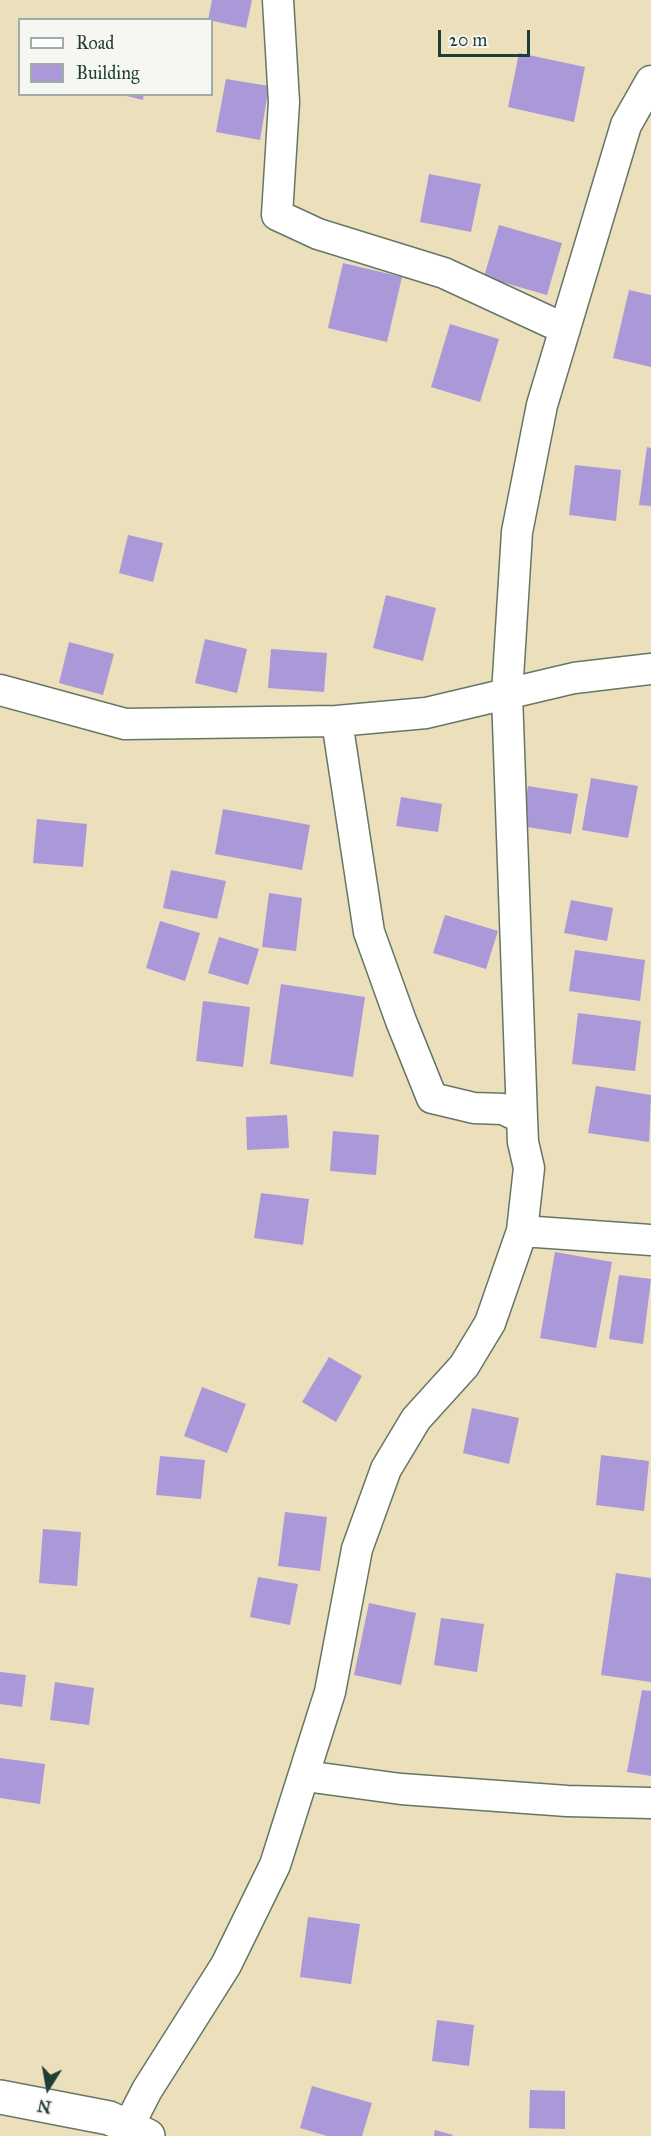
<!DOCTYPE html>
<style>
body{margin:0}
#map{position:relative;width:651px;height:2136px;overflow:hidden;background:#ebdfbc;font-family:"IM FELL Great Primer",serif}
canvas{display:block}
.legend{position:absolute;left:18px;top:18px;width:195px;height:78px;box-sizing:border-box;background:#f6f6f2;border:2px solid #a0aca6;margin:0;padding:8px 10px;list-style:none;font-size:18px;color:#1f3d34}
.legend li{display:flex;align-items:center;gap:12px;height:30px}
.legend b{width:30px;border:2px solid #a0aca6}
.north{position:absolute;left:18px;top:2058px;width:60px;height:60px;-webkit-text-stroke:4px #f6f6f2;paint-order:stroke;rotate:191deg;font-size:16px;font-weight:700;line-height:24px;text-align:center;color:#1f3d34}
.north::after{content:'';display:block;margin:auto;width:21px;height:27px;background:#1f3d34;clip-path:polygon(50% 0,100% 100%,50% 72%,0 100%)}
.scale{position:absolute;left:438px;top:30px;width:92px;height:27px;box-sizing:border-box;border:3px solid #1f3d34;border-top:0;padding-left:8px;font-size:18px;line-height:21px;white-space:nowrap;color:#1f3d34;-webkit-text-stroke:4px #f6f6f2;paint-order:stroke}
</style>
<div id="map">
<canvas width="651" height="2136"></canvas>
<ul class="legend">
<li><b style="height:8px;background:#fff"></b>Road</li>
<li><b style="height:16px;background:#aa98d9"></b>Building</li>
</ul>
<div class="north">N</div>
<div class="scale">20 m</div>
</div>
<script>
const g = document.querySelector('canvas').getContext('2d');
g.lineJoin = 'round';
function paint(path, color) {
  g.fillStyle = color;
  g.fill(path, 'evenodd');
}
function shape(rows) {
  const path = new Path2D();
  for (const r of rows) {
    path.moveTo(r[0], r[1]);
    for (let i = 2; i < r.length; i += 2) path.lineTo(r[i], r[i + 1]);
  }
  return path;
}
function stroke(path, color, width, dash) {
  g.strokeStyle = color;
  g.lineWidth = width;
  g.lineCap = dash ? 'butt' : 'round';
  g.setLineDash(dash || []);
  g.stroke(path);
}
const building = shape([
 [212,0,252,0,246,28,208,20],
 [519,53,585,67,574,122,508,107],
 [226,79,269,86,260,140,216,132],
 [119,94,144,94,143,100],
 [429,174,481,184,471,232,420,222],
 [499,225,562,243,547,295,484,277],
 [343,263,402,277,387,342,328,328],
 [629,290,651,295,651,367,613,358],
 [450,324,499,339,480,402,431,387],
 [647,447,651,448,651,506,639,505],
 [575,465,621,470,616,521,569,515],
 [128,535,163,543,153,582,119,573],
 [386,595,436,608,423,661,373,648],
 [205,639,247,649,237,693,195,683],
 [69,642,114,654,103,695,59,683],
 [271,649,327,653,324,692,268,688],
 [591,778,638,786,628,838,582,830],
 [528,786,578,794,571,834,521,826],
 [401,797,442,804,438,832,396,826],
 [223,809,310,825,302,870,215,854],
 [37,819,87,824,83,867,33,863],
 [171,870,226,881,217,919,163,908],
 [269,893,302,898,296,951,262,947],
 [571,900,613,908,607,941,564,933],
 [445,915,498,931,486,969,433,953],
 [160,921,200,933,185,981,146,968],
 [219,937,259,949,248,985,208,973],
 [575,950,645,960,640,1001,569,991],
 [281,984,365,997,353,1077,270,1064],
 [203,1001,250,1007,243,1067,196,1061],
 [578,1013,641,1021,635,1071,572,1064],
 [596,1086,651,1095,649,1142,588,1133],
 [287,1115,289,1148,247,1150,246,1117],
 [333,1131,379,1135,376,1175,330,1171],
 [261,1193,309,1199,303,1245,254,1238],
 [555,1252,612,1262,596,1348,540,1338],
 [619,1275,651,1279,643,1344,609,1339],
 [329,1357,362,1376,336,1422,302,1402],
 [202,1387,246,1404,227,1453,184,1436],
 [472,1408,519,1418,509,1464,463,1453],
 [601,1455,649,1461,644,1511,596,1505],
 [160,1456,205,1460,201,1499,156,1495],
 [285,1512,327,1517,320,1571,278,1566],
 [43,1529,81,1532,77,1586,39,1583],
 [616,1573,651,1578,651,1682,601,1675],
 [258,1577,298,1584,290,1625,250,1617],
 [369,1603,416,1613,401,1685,354,1675],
 [441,1618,484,1624,477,1672,434,1665],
 [0,1672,26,1675,22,1707,0,1704],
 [55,1682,94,1688,89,1725,50,1720],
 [642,1690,651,1691,651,1776,627,1772],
 [0,1758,45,1764,40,1804,0,1798],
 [308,1917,360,1924,351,1984,300,1977],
 [437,2020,474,2025,469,2066,432,2061],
 [312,2086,372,2103,362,2136,327,2136,300,2128],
 [530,2090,565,2091,565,2129,529,2128],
 [435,2130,453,2135,452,2136,434,2136]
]);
const street = shape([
 [278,0,284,102,277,215,318,234,444,273,565,329],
 [0,690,125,724,337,721],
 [522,1118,507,694,517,532,542,405,626,125,651,81],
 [522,1231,651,1240],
 [305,1776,401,1789,567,1801,651,1803],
 [128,2127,147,2090,226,1965,275,1865,330,1692,357,1549,386,1469,416,1419,464,1366,490,1323,522,1231,529,1168,523,1142,522,1118,503,1109,474,1108,432,1098,401,1021,369,932,337,721,426,713,574,678,651,669]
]);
const secondary = shape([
 [0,2097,109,2118,148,2136]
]);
paint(building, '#aa98d9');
stroke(street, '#667664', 33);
stroke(secondary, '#667664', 36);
stroke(street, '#fff', 30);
stroke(secondary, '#fff', 33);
</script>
